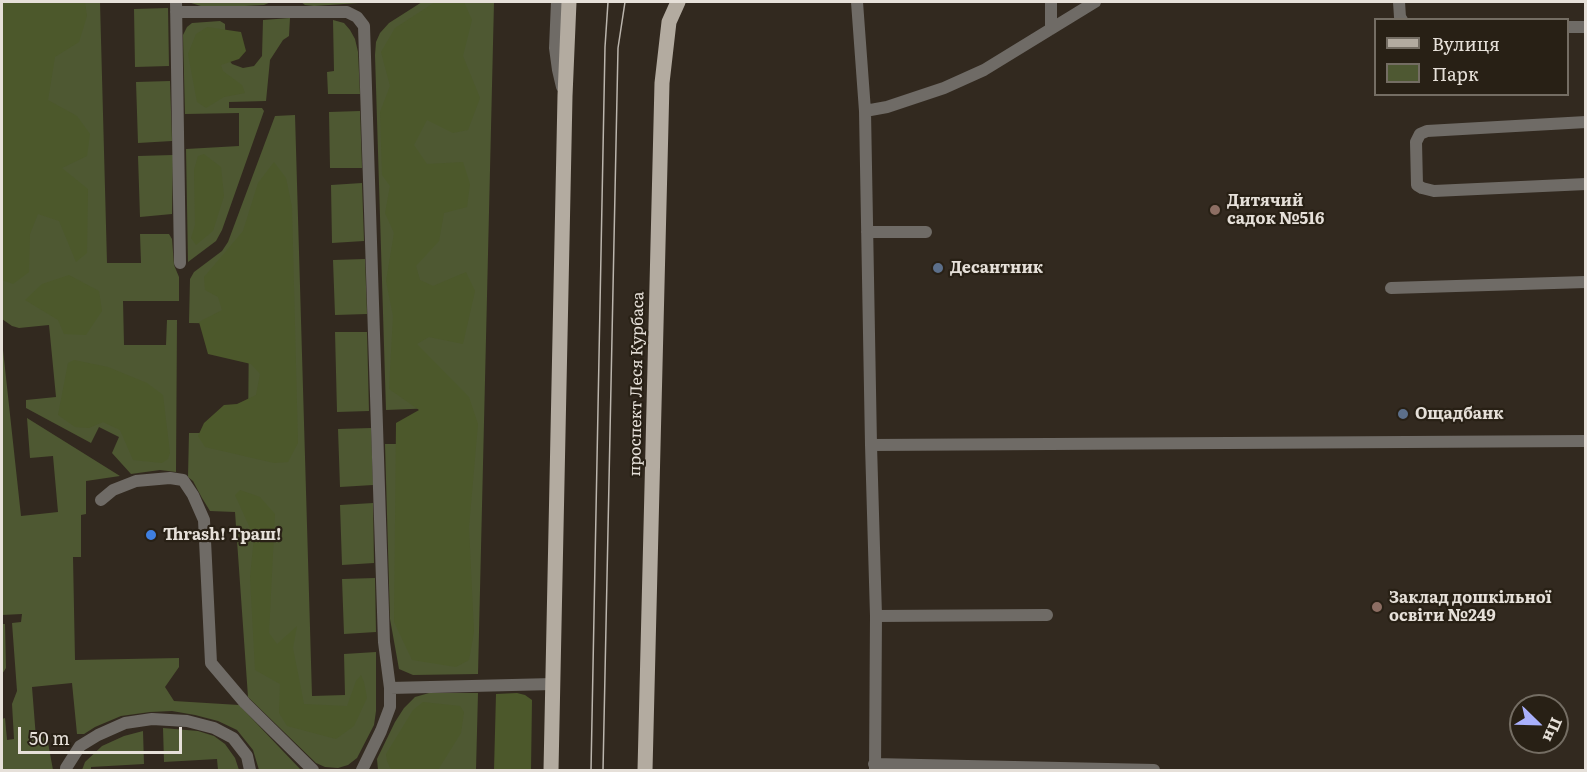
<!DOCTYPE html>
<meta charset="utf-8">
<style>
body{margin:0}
#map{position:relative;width:1587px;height:772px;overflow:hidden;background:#32291f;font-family:Literata,serif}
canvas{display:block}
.frame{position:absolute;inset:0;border:3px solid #e6e0d9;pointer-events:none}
.legend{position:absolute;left:1374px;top:18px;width:195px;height:78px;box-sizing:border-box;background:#282015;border:2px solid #746d63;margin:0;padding:8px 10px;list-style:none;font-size:18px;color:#e6e0d9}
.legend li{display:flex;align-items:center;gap:12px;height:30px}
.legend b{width:30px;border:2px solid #746d63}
.north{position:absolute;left:1509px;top:694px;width:60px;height:60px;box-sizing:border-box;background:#282015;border:2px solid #746d63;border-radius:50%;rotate:113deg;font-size:16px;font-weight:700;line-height:24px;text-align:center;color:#e6e0d9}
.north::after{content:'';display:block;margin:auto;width:21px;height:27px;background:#a9b0fc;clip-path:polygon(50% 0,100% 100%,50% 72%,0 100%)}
.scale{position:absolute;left:18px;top:727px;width:164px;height:27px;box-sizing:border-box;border:3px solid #e6e0d9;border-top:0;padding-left:8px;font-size:18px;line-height:21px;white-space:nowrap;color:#e6e0d9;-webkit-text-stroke:4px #282015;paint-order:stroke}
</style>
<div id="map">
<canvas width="1587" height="772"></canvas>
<div class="frame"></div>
<ul class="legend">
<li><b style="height:8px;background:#b3aba0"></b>Вулиця</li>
<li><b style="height:16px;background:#4e5832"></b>Парк</li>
</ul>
<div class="north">Пн</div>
<div class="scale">50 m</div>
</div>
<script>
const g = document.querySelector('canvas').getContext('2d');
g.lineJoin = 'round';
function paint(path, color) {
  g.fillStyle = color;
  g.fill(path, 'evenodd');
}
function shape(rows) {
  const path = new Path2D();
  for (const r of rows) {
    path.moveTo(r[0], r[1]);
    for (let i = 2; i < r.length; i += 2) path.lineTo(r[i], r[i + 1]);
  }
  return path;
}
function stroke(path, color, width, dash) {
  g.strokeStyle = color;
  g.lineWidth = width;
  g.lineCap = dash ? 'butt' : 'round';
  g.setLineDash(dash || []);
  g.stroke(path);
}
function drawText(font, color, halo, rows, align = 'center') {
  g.font = font + ' Literata,serif';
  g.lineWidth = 4.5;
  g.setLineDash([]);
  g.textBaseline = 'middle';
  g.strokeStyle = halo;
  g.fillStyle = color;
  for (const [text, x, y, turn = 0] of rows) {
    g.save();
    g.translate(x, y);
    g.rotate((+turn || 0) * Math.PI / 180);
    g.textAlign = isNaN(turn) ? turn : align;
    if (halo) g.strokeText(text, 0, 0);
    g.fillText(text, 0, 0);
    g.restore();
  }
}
const green = shape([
 [2,2,100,2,107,263,141,263,140,234,169,234,172,239,174,265,179,277,179,301,123,301,124,345,166,345,167,320,177,320,176,472,160,470,131,474,112,453,119,437,99,427,91,443,26,408,26,400,56,397,49,325,19,328,12,326,2,319],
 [188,2,271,2,264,5,207,8],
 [301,2,374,2,314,6,305,5],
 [422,2,494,2,478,674,413,675,399,669,390,619,385,444,402,444,436,408,386,410,375,55,376,42,380,33,389,23],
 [168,8,169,66,135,67,134,9],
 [290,18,289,36,283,40,270,60,266,101,229,102,229,108,262,108,264,111,222,230,216,241,188,262,186,149,239,146,239,113,185,114,183,35,187,27,192,23,220,21,225,24,226,56,232,64,243,68,254,66,262,56,263,20],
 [333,20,344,23,350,30,355,39,358,52,360,94,328,94,327,72,334,71],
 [170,81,172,141,138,143,136,82],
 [360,111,362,168,330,168,329,112],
 [295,115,312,696,345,695,344,654,376,652,376,711,374,725,357,758,348,765,338,768,325,767,316,763,248,697,235,512,210,511,202,498,193,481,188,477,189,433,248,433,249,324,189,323,190,279,194,272,222,251,228,242,275,116],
 [173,155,172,214,140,217,138,156],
 [362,183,364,241,332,243,331,185],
 [365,259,367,314,335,315,333,260],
 [335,332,367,332,369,411,337,412],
 [2,347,3,350,21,516,58,512,53,456,30,458,27,418,120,476,86,481,86,514,81,515,81,557,73,557,75,660,179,658,179,667,165,687,174,701,239,705,301,770,259,770,253,750,237,730,218,721,195,715,172,711,150,712,121,716,95,727,84,734,77,734,72,683,32,687,36,738,47,737,53,770,2,770,2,719,5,718,7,740,14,739,12,704,17,691,12,623,21,622,22,614,2,615],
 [371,428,373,485,340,487,338,429],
 [373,503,374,563,342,565,340,505],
 [375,578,376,632,344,634,342,579],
 [2,624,5,624,6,668,2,674],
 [429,693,478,693,476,770,378,770,377,759,395,722,404,708,415,697],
 [163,728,198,731,214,736,225,744,235,758,239,770,218,770,217,759,164,762],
 [143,731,144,764,91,767,91,770,82,770,85,762,102,746,124,736]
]);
const forest = shape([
 [2,2,85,2,87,16,79,42,55,57,48,100,77,116,90,134,87,156,62,168,88,189,87,253,76,262,59,221,38,214,30,234,29,272,13,284,2,280],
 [435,2,464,2,472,20,463,56,480,98,468,130,453,133,427,120,414,145,427,164,463,162,470,184,467,207,444,213,439,241,416,266,420,280,433,286,466,272,475,291,463,344,429,337,417,344,469,397,478,424,469,527,474,632,469,660,456,667,412,660,394,622,396,423,419,410,389,389,393,316,386,281,394,233,385,213,390,186,382,175,380,112,390,86,381,52,395,28],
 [207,27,241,32,246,51,239,59,221,65,223,71,242,85,245,93,224,97,206,108,197,102,188,54,196,34],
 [204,154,221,167,224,196,213,231,196,245,191,238,195,225,194,170,198,156],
 [274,162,286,178,292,207,298,443,288,462,274,463,205,447,198,436,204,423,224,405,237,404,256,395,260,374,251,364,208,354,199,322,222,310,218,297,205,290,204,277,243,231,258,183],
 [69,275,99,291,102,311,86,335,64,334,58,320,25,300,42,284],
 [74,360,108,367,147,383,163,395,170,453,168,459,162,463,133,460,120,430,103,422,89,428,75,427,58,415,68,363],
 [240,490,260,497,275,514,269,633,277,644,297,626,293,648,304,704,347,706,356,681,361,675,364,682,367,698,354,726,336,739,287,726,279,713,280,684,255,670,250,577,254,537,235,495],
 [517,693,525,695,532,700,531,770,494,770,496,694],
 [423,702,460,706,464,712,461,733,438,770,393,770,390,768,387,761,386,754,413,710]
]);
const lane = shape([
 [176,2,180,263],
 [857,2,865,111,871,445,876,616,875,770],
 [1051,2,1051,29],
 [1399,2,1400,17,1402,20],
 [176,12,347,12,357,17,364,26,384,642,390,688,390,707,381,731,362,770],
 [1568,27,1586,27],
 [865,111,887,107,944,88,984,70,1095,2],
 [1586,122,1427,131,1420,134,1416,142,1417,185,1422,188,1434,191,1586,184],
 [867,232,926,232],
 [1391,288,1586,282],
 [871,445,1586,441],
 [101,500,113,490,136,481,170,478,183,480,193,495,204,520,211,663,245,703,313,770],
 [876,616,1047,615],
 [390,688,553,684],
 [874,764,1154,770],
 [66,770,66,768,80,746,98,735,125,723,152,719,187,721,214,728,233,738,247,756,250,770]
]);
const street = shape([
 [557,2,555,48,558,70,562,87]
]);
const primary = shape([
 [551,770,565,96,569,2],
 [645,770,662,83,669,22,678,2]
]);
const tram = shape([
 [591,770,605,47,608,2],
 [603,770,618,48,625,2]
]);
const markers = [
 [1215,210,6,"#8d6e63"],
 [938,268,6,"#5c6f8a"],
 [1403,414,6,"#5c6f8a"],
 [151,535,6,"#3f7fe0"],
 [1377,607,6,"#8d6e63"]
];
const poiNames = [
 ["Дитячий",1227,201],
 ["садок №516",1227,219],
 ["Десантник",950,268],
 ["Ощадбанк",1415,414],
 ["Thrash! Траш!",163,535],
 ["Заклад дошкільної",1389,598],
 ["освіти №249",1389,616]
];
const streetNames = [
 ["проспект Леся Курбаса",637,384,-89]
];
paint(green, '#4e5832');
paint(forest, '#4c582b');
stroke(lane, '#6f6b66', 12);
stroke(street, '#6f6b66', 12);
stroke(primary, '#b3aba0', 15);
stroke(tram, '#bbb5ad', 1.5);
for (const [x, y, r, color] of markers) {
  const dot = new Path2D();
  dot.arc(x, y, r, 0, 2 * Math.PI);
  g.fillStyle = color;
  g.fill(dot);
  stroke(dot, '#282015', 2);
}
drawText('bold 16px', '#e6e0d9', '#282015', poiNames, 'left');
drawText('16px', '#e6e0d9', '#282015', streetNames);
</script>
